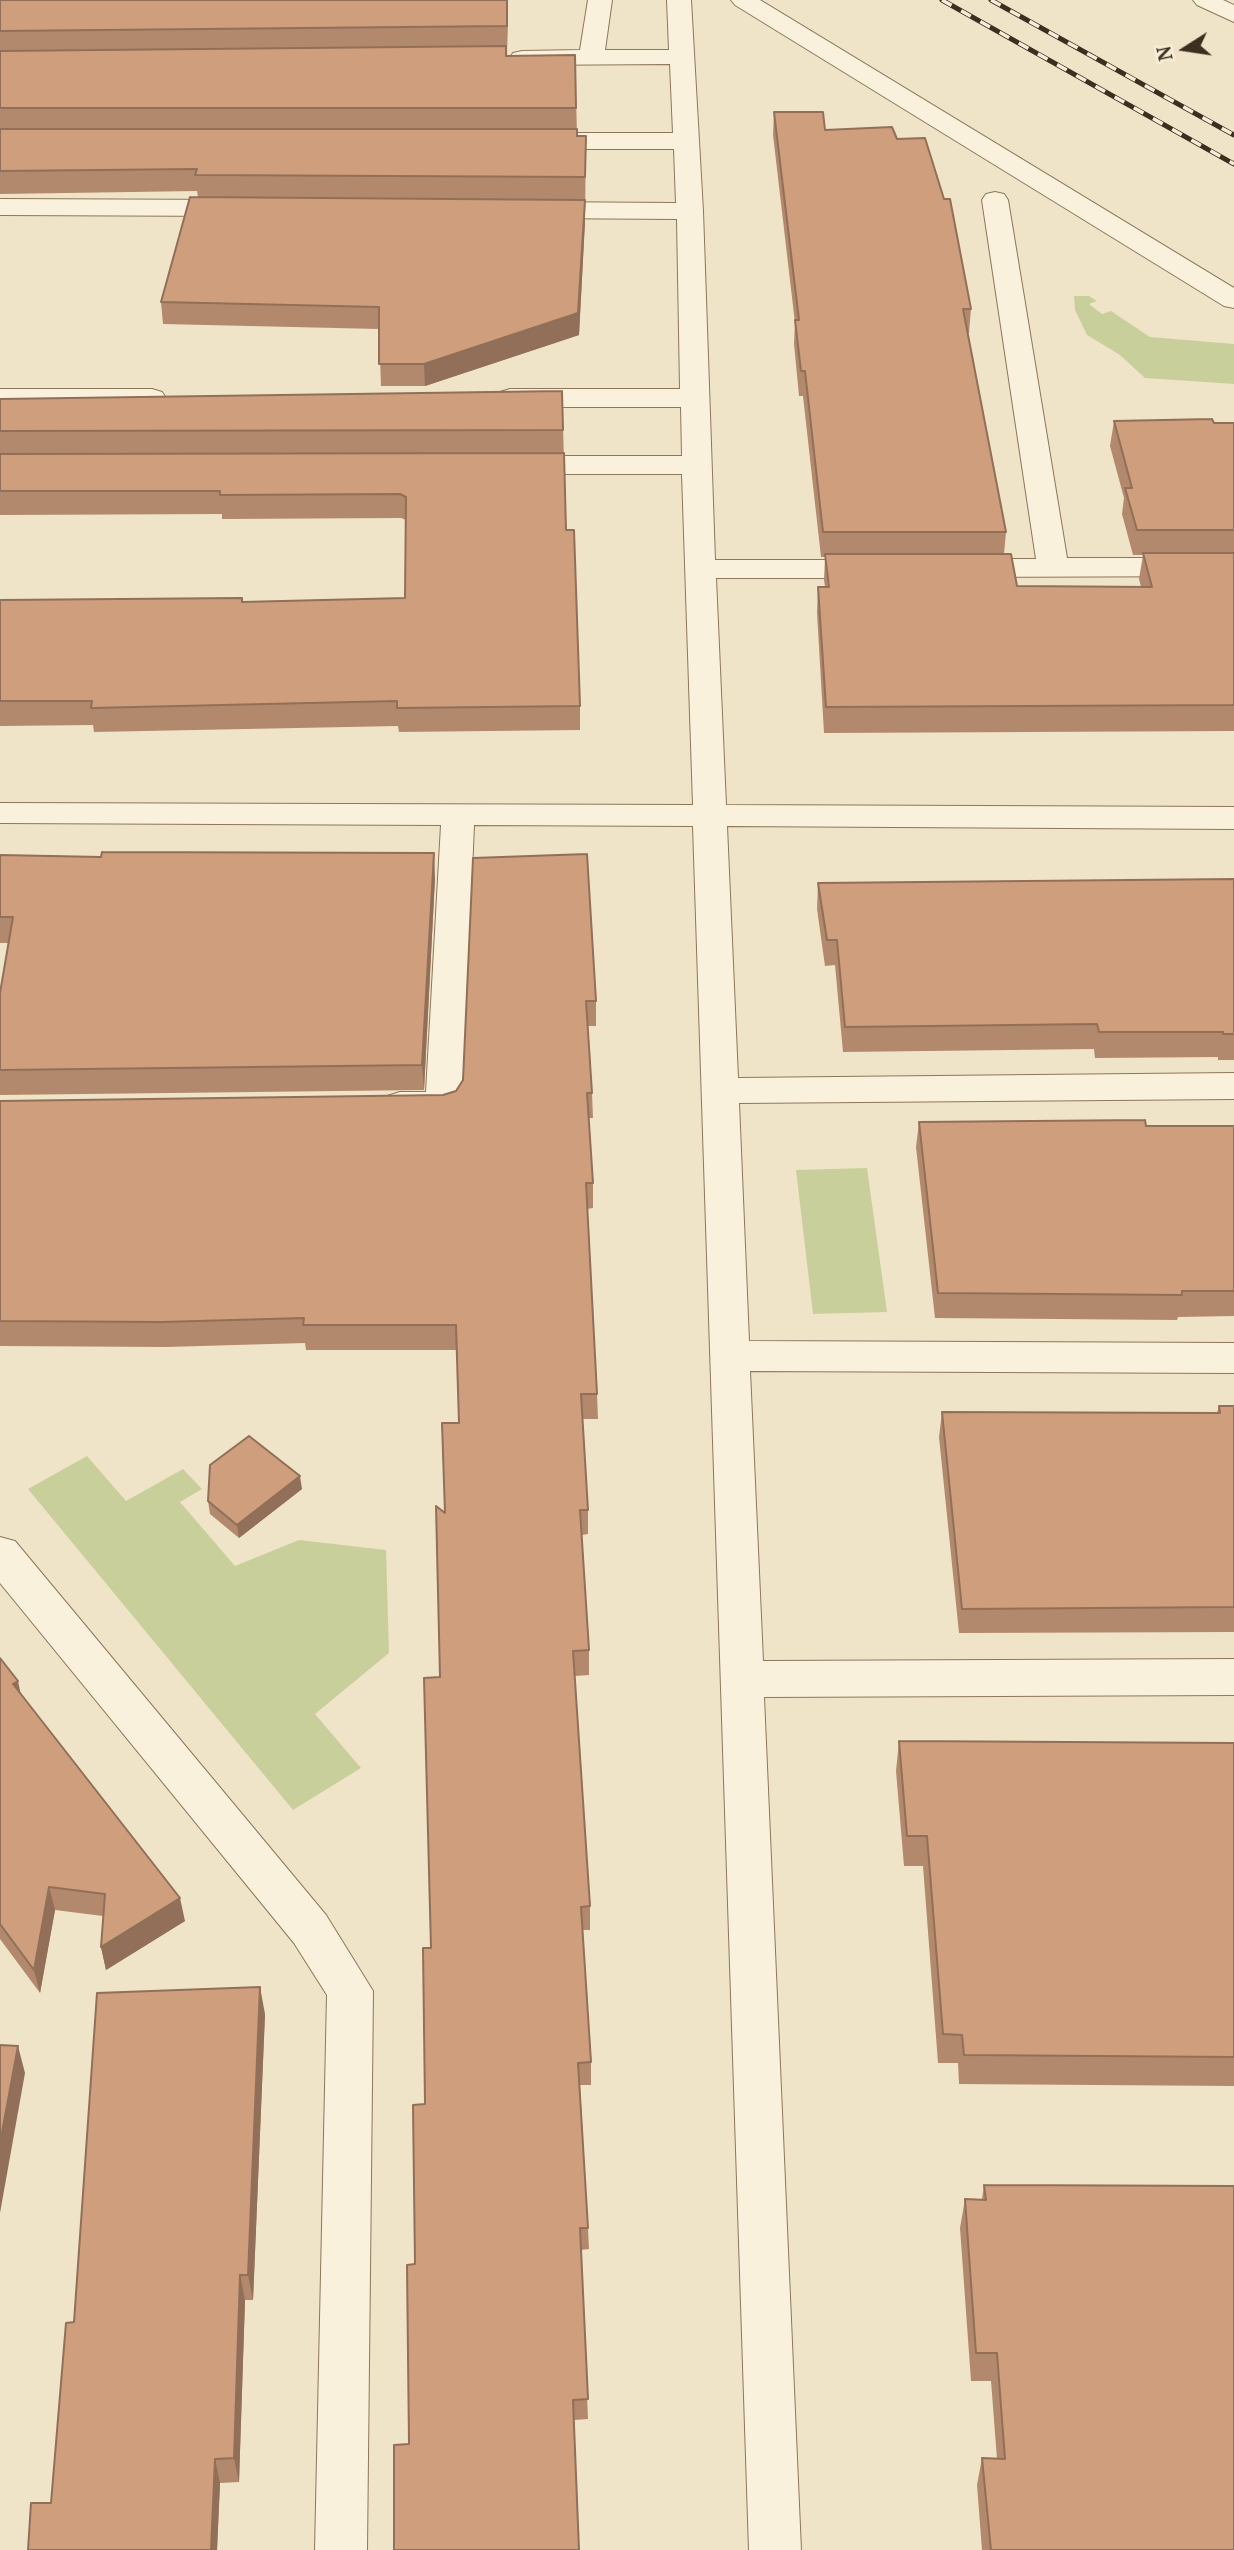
<!DOCTYPE html>
<style>
body{margin:0}
#map{position:relative;width:1234px;height:2550px;overflow:hidden;background:#f0e4c8;font-family:"PT Serif",serif}
canvas{display:block}
.north{position:absolute;left:1150px;top:14px;width:70px;height:70px;-webkit-text-stroke:5px #f7eed8;paint-order:stroke;rotate:258deg;font-size:19px;font-weight:700;line-height:28px;text-align:center;color:#3d2e20}
.north::after{content:'';display:block;margin:auto;width:24px;height:32px;background:#3d2e20;clip-path:polygon(50% 0,100% 100%,50% 72%,0 100%)}
</style>
<div id="map">
<canvas width="1234" height="2550"></canvas>
<div class="north">N</div>
</div>
<script>
const g = document.querySelector('canvas').getContext('2d');
g.lineJoin = 'round';
function paint(path, color) {
  g.fillStyle = color;
  g.fill(path, 'evenodd');
}
function shape(rows) {
  const path = new Path2D();
  for (const r of rows) {
    path.moveTo(r[0], r[1]);
    for (let i = 2; i < r.length; i += 2) path.lineTo(r[i], r[i + 1]);
  }
  return path;
}
function stroke(path, color, width, dash) {
  g.strokeStyle = color;
  g.lineWidth = width;
  g.lineCap = dash ? 'butt' : 'round';
  g.setLineDash(dash || []);
  g.stroke(path);
}
const green = shape([
 [1074,296,1089,296,1097,301,1089,304,1102,314,1111,311,1150,337,1234,344,1234,384,1145,378,1120,355,1087,335,1075,310],
 [867,1168,887,1312,813,1314,796,1170],
 [87,1456,126,1501,183,1469,202,1489,180,1502,235,1566,299,1540,386,1550,389,1653,315,1714,361,1768,293,1810,28,1489]
]);
const minor = shape([
 [588,0,612,0,605,50,669,50,667,0,691,0,703,211,715,560,876,560,887,563,891,569,887,575,876,578,716,578,726,805,1234,807,1234,829,727,826,738,1078,1234,1073,1234,1099,739,1103,749,1341,1234,1343,1234,1373,750,1371,763,1661,1234,1659,1234,1695,764,1697,801,2550,749,2550,693,826,474,825,462,1105,457,1114,444,1118,400,1118,387,1114,382,1105,387,1096,400,1092,426,1092,441,825,0,823,0,803,693,805,682,474,513,474,503,471,498,465,503,459,513,456,682,456,681,407,510,407,500,404,496,398,500,392,510,389,680,389,677,219,534,218,525,216,521,210,525,204,534,202,676,203,674,149,532,149,523,146,519,141,523,136,532,133,673,133,670,64,522,65,513,63,510,58,513,53,522,51,580,50,588,0],
 [731,0,760,0,1234,288,1234,308,1224,306,735,5,731,0],
 [1193,0,1223,0,1234,5,1234,22,1197,5,1193,0],
 [995,192,1004,194,1008,200,1067,558,1234,558,1234,576,961,577,950,574,946,568,950,562,961,559,1036,559,982,200,986,194,995,192],
 [0,199,239,200,248,202,252,208,248,214,239,216,0,215,0,199],
 [0,389,152,389,162,392,166,398,162,404,152,407,0,407,0,389],
 [0,1537,15,1541,326,1915,373,1991,367,2550,315,2550,327,1995,294,1943,0,1583,0,1537]
]);
const rail = shape([
 [942,0,1234,164],
 [991,0,1234,135]
]);
const wall = shape([
 [0,0,508,0,507,56,575,55,577,136,586,136,585,221,579,335,425,386,381,386,379,329,163,324,161,302,198,197,197,191,0,194],
 [774,112,825,130,897,139,971,309,969,333,968,333,1006,532,1004,554,1017,586,1141,587,1139,579,1143,555,1133,555,1122,514,1124,498,1110,446,1114,421,1234,423,1234,731,824,733,817,613,818,587,825,587,824,580,825,557,821,557,803,396,799,396,794,344,795,323,773,135],
 [562,391,566,530,580,706,580,730,399,732,398,726,94,732,93,725,0,726,0,600,242,602,405,598,406,520,401,518,222,519,222,514,0,515,0,399],
 [0,855,435,878,424,1090,0,1095,0,993,8,943,0,943],
 [473,858,596,1001,596,1026,588,1026,592,1093,593,1118,588,1118,593,1183,593,1208,587,1209,597,1394,598,1419,582,1419,588,1510,588,1534,582,1535,589,1650,589,1675,575,1676,590,1906,590,1930,582,1930,591,2062,591,2085,580,2085,588,2228,589,2249,581,2250,588,2419,574,2420,409,2444,415,2264,425,2104,431,1948,445,1513,459,1423,457,1350,306,1350,305,1343,166,1347,0,1346,0,1101,443,1095,456,1091,463,1080],
 [1234,879,1234,1060,1218,1060,1218,1057,1095,1058,1094,1049,843,1052,835,965,825,966,817,909,818,883],
 [919,1122,1146,1126,1234,1126,1234,1316,1178,1317,1177,1320,935,1318,916,1147],
 [1219,1406,1234,1406,1234,1632,959,1633,939,1437,942,1412,1217,1413],
 [302,1489,239,1538,210,1514,208,1501],
 [0,1658,21,1694,185,1921,106,1970,101,1947,103,1916,55,1910,40,1993,0,1939],
 [899,1741,1234,1743,1234,2086,959,2084,958,2063,938,2063,923,1866,904,1866,896,1771],
 [265,2014,253,2300,245,2300,239,2482,220,2483,217,2550,28,2550,51,2503,74,2322],
 [984,2185,1234,2550,982,2550,977,2485,982,2458,997,2459,991,2381,971,2381,960,2228,965,2199,982,2199]
]);
const shadedWall = shape([
 [507,0,508,0,507,48],
 [585,200,585,221,579,335,425,386,424,364],
 [434,853,435,878,424,1090,422,1065],
 [300,1476,302,1489,239,1538,237,1525],
 [18,1681,23,1705,13,1684],
 [49,1887,55,1910,40,1993,34,1970],
 [180,1898,185,1921,106,1970,101,1947],
 [260,1987,265,2014,253,2300,248,2275],
 [18,2046,25,2073,0,2213,0,2143],
 [240,2275,245,2300,239,2482,234,2458],
 [215,2459,220,2483,217,2550,211,2550]
]);
const building = shape([
 [0,0,507,0,507,26,0,31,0,0],
 [506,46,506,56,575,55,576,108,0,108,0,51,506,46],
 [774,112,823,112,825,130,892,127,897,139,925,138,944,199,950,199,971,309,963,309,1006,532,823,532,805,371,801,371,795,320,799,320,774,112],
 [0,129,577,129,577,136,586,136,585,177,195,175,197,169,0,171,0,129],
 [190,197,585,200,578,313,424,364,379,364,379,307,161,302,190,197],
 [562,391,563,430,0,431,0,399,562,391],
 [1212,419,1214,423,1234,423,1234,530,1137,530,1125,488,1132,488,1114,421,1212,419],
 [564,453,566,530,574,530,580,706,397,708,397,701,91,708,92,701,0,701,0,600,242,598,242,602,405,598,406,497,400,494,220,495,220,491,0,491,0,454,564,453],
 [1143,553,1234,553,1234,705,826,707,818,587,829,587,825,554,1011,554,1017,586,1152,587,1143,553],
 [102,852,434,853,422,1065,0,1070,0,993,13,917,0,917,0,855,101,857,102,852],
 [587,854,596,1001,586,1001,592,1093,587,1093,593,1183,586,1183,597,1394,581,1394,588,1510,580,1510,589,1650,573,1651,590,1906,581,1907,591,2062,578,2063,588,2228,580,2228,588,2399,573,2400,579,2550,394,2550,394,2445,409,2444,407,2265,415,2264,413,2105,425,2104,423,1948,431,1948,424,1678,440,1677,436,1506,445,1513,442,1423,459,1423,456,1325,303,1325,304,1318,162,1322,0,1321,0,1101,443,1095,456,1091,463,1080,473,858,587,854],
 [1234,879,1234,1034,1223,1034,1223,1032,1099,1032,1097,1024,845,1027,837,940,827,940,818,883,1234,879],
 [1145,1120,1146,1126,1234,1126,1234,1291,1182,1291,1182,1295,938,1293,919,1122,1145,1120],
 [1219,1406,1234,1406,1234,1607,962,1609,942,1412,1220,1413,1219,1406],
 [249,1436,300,1476,237,1525,208,1501,210,1465,249,1436],
 [0,1658,18,1681,13,1684,180,1898,101,1947,105,1894,49,1887,34,1970,0,1924,0,1658],
 [899,1741,1234,1743,1234,2057,964,2055,962,2035,943,2034,927,1836,907,1836,899,1741],
 [260,1987,248,2275,240,2275,234,2458,215,2459,211,2550,28,2550,31,2503,51,2503,66,2323,74,2322,97,1993,260,1987],
 [0,2045,18,2046,0,2143,0,2045],
 [984,2185,1234,2186,1234,2550,991,2550,982,2458,1005,2459,997,2353,976,2353,965,2199,986,2200,984,2185]
]);
paint(green, '#c9cf9b');
stroke(minor, '#8d765c', 2);
paint(minor, '#faf1dc');
stroke(rail, '#3d2e20', 5);
stroke(rail, '#f7eed8', 3.5, [11]);
paint(wall, '#b2896c');
paint(shadedWall, '#916f58');
paint(building, '#cf9f7d');
stroke(building, '#916f58', 2);
</script>
